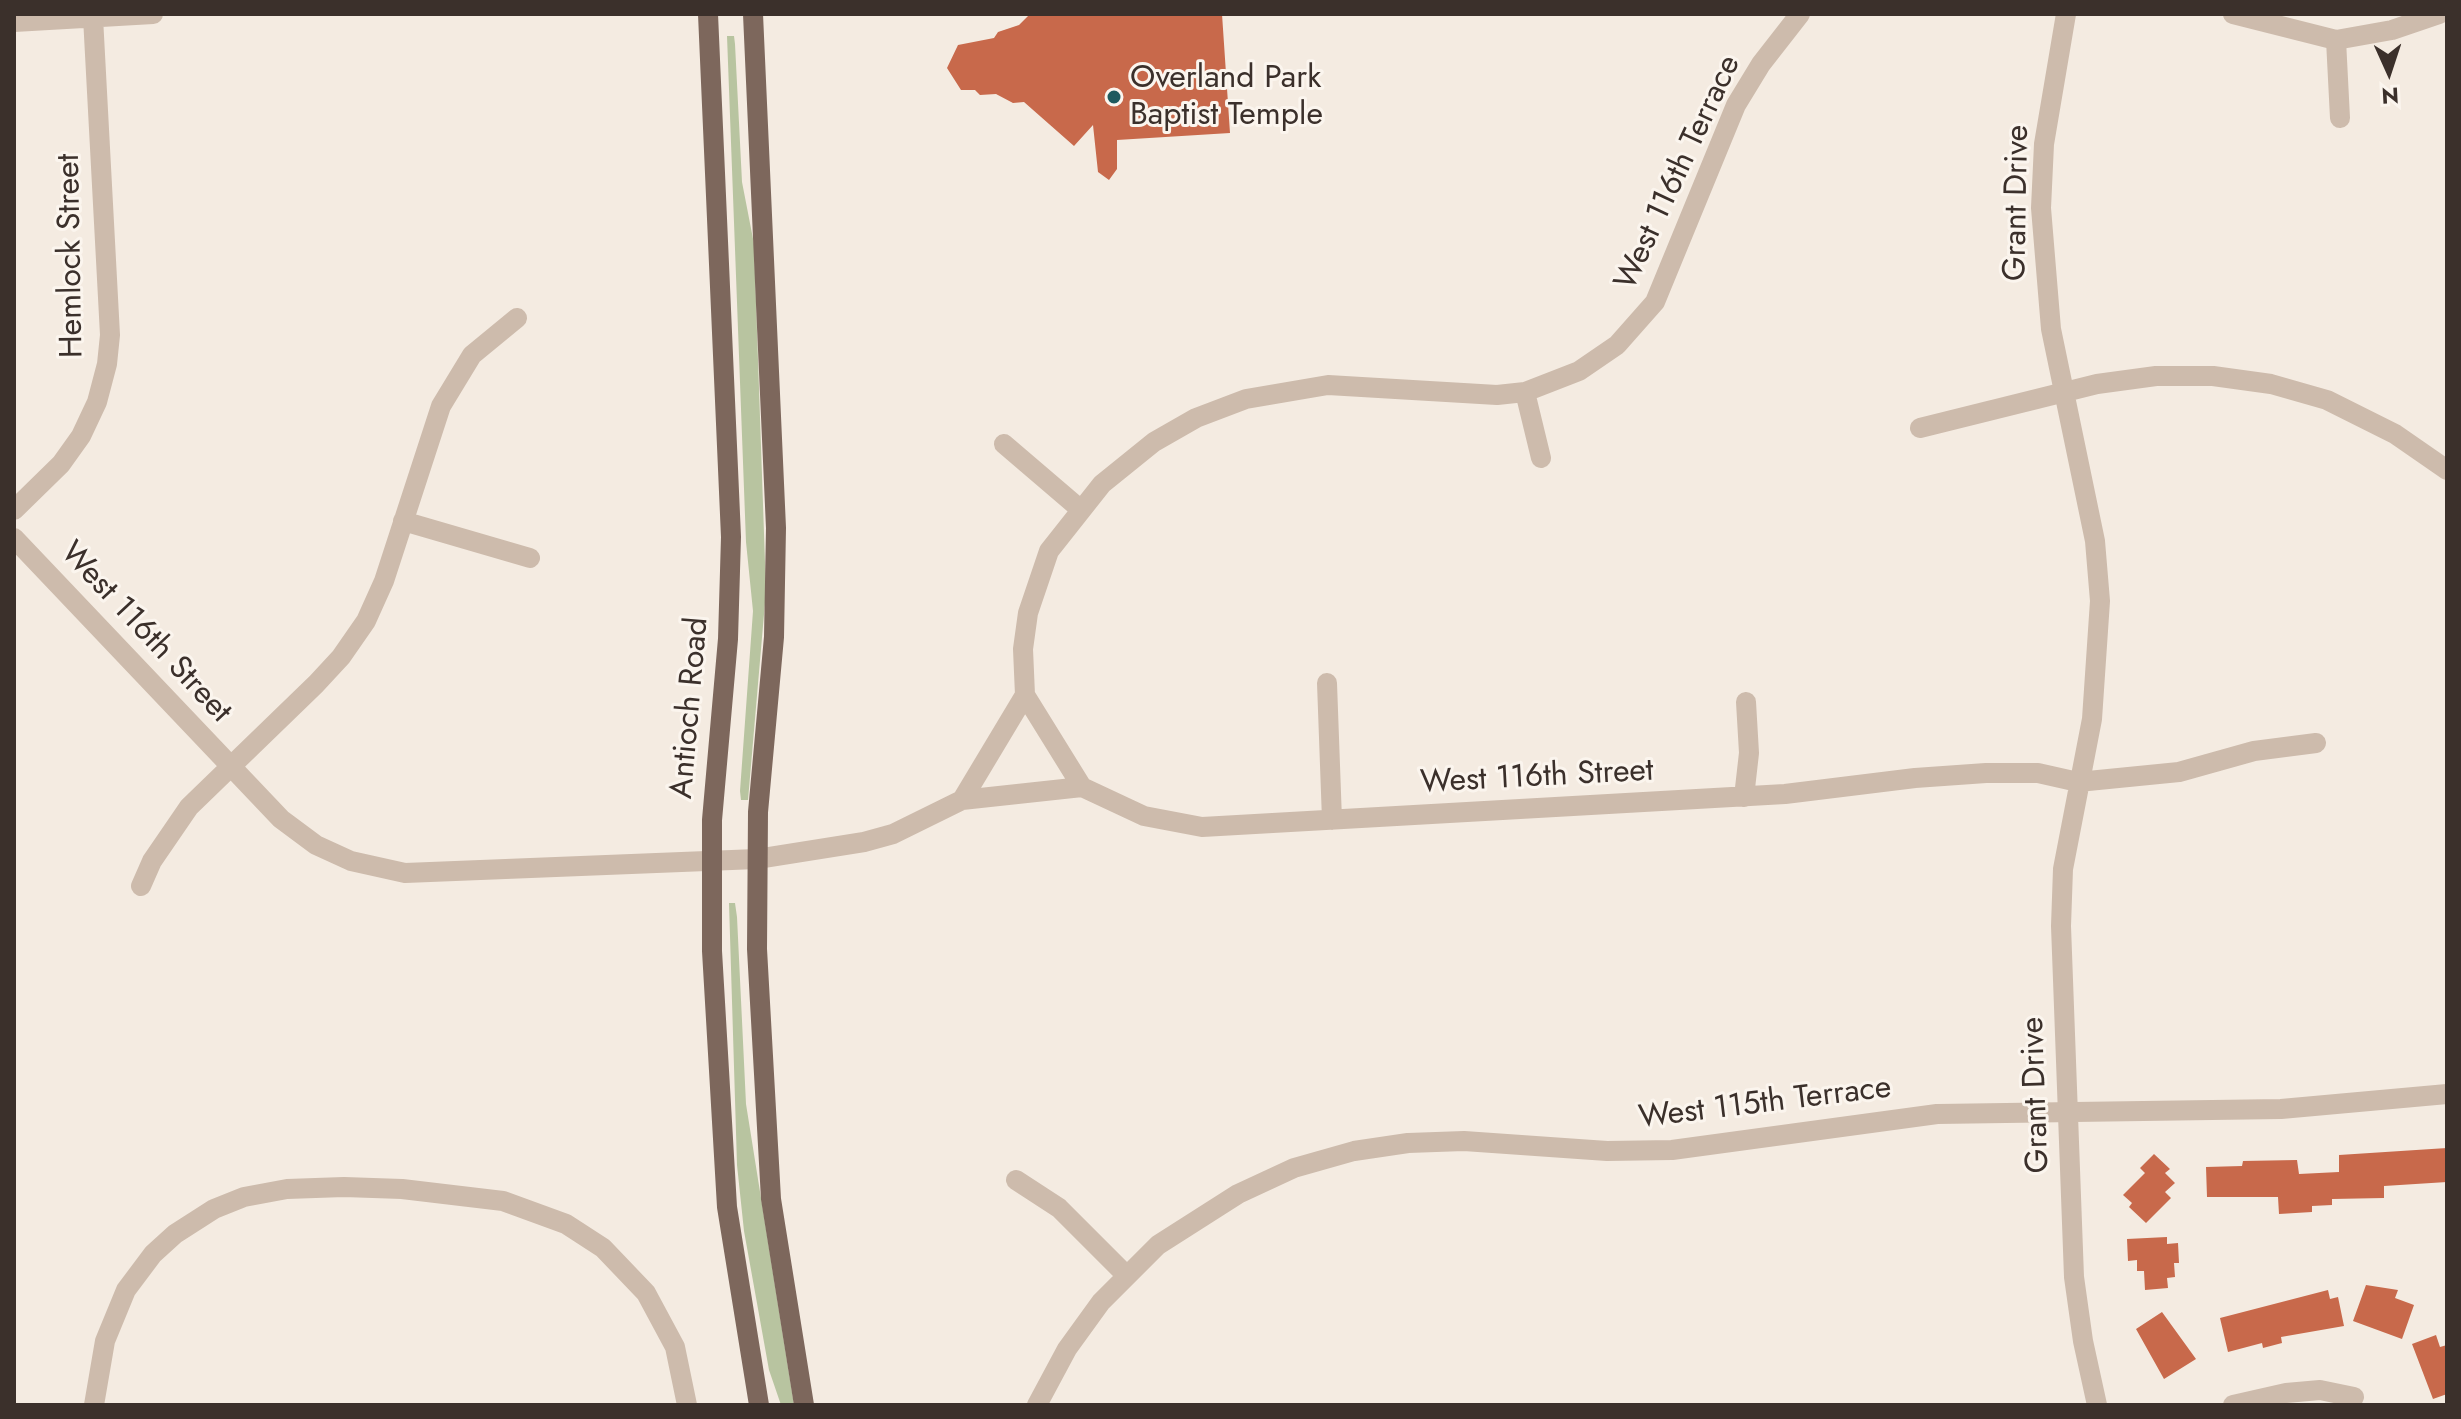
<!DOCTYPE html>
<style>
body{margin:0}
#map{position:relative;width:2461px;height:1419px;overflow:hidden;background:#f4ebe1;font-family:Jost,sans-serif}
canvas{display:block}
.frame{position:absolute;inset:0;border:16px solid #3b302b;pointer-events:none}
.north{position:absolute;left:2349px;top:32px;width:80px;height:80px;-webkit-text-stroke:6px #fbf5ee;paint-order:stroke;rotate:177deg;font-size:22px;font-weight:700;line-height:32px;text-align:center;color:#3b302b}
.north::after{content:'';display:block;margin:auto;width:28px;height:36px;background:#3b302b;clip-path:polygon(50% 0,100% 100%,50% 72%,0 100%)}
</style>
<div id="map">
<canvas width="2461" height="1419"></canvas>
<div class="frame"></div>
<div class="north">N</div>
</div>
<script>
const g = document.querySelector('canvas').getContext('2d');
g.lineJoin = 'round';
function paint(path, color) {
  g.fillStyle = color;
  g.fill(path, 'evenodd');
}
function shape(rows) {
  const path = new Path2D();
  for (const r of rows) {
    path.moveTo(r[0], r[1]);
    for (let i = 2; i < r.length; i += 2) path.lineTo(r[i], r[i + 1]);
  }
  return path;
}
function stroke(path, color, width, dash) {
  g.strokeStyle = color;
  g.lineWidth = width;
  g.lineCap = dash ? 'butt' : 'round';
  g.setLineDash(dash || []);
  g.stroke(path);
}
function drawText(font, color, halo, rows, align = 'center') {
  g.font = font + ' Jost,sans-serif';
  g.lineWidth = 6;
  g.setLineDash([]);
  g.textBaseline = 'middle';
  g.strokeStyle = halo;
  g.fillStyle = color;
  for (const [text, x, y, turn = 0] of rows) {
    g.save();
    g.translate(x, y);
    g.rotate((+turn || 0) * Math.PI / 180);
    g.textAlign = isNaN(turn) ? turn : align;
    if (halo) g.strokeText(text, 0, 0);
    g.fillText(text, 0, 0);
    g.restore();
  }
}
const green = shape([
 [727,36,734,36,735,44,742,182,754,244,766,591,748,800,741,800,740,791,753,611,746,542],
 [729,903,735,903,737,917,746,1104,794,1405,781,1405,769,1370,744,1231,737,1165]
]);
const building = shape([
 [1030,14,1222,14,1230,133,1117,140,1117,169,1109,180,1098,172,1093,125,1074,146,1024,102,1013,103,996,94,980,95,975,90,961,90,947,68,958,45,994,38,998,32,1019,25],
 [2447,1148,2447,1182,2384,1186,2384,1198,2332,1199,2332,1205,2312,1206,2312,1212,2279,1214,2278,1197,2207,1197,2206,1167,2242,1166,2243,1161,2297,1160,2299,1174,2339,1172,2339,1155],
 [2154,1154,2170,1169,2165,1173,2175,1183,2165,1192,2171,1198,2146,1223,2129,1207,2132,1203,2123,1195,2145,1173,2140,1168],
 [2167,1237,2167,1244,2178,1243,2179,1263,2174,1263,2175,1277,2167,1278,2168,1288,2145,1290,2144,1271,2137,1271,2137,1260,2128,1261,2127,1239],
 [2366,1285,2398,1290,2395,1298,2414,1305,2402,1339,2353,1321],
 [2328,1290,2330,1299,2338,1297,2344,1326,2281,1337,2282,1343,2263,1348,2262,1343,2228,1352,2220,1318],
 [2162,1312,2196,1359,2164,1379,2136,1329],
 [2436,1335,2440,1347,2447,1345,2447,1394,2433,1399,2412,1344]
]);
const minor = shape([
 [2066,14,2044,144,2041,208,2051,329,2095,541,2100,601,2092,719,2063,869,2061,926,2074,1277,2083,1341,2097,1405],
 [2233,14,2336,40,2392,30,2439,14],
 [14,22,153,14],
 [2336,40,2340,118],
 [1525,392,1541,458],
 [1920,428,2097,384,2156,376,2213,376,2271,384,2327,400,2395,434,2447,470],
 [1004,444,1080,509],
 [14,510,61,464,81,436,97,402,107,364,110,335,93,17],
 [403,521,530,558],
 [14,538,281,819,316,845,351,861,405,873,757,859,864,842,893,834,962,800,1082,787,1144,816,1202,827,1785,794,1915,778,1986,773,2038,773,2078,782,2179,772,2254,751,2316,743],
 [1327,683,1332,820],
 [1082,787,1025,695,1023,649,1028,613,1049,551,1102,484,1154,442,1196,418,1246,399,1328,385,1497,395,1525,392,1579,371,1617,345,1655,302,1736,105,1761,64,1800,14],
 [1744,797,1749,753,1746,702],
 [962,800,1025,695],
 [141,886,152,861,189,807,316,684,341,657,366,621,384,581,441,406,472,355,517,318],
 [1016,1180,1059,1208,1127,1276],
 [94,1405,105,1341,126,1290,153,1254,175,1234,214,1209,244,1197,287,1189,344,1187,402,1189,503,1201,566,1224,603,1248,646,1293,675,1347,687,1405],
 [1037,1405,1067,1349,1101,1302,1158,1245,1238,1194,1294,1168,1354,1151,1408,1143,1464,1141,1607,1151,1672,1150,1937,1114,2281,1109,2447,1094],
 [2233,1405,2286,1393,2320,1390,2354,1397]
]);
const major = shape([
 [708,14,731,537,728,639,712,820,712,951,727,1207,759,1405],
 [753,14,776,528,774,637,758,812,757,949,771,1199,804,1405]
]);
const markers = [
 [1114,97,8,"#1f5a5e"]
];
const poiNames = [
 ["Overland Park",1130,79],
 ["Baptist Temple",1130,116]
];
const streetNames = [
 ["West 116th Terrace",1679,173,-65],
 ["Grant Drive",2018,203,-89],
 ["Hemlock Street",72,256,-91],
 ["West 116th Street",145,633,47],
 ["Antioch Road",691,708,-85],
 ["West 116th Street",1537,778,-3],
 ["Grant Drive",2037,1095,-92],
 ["West 115th Terrace",1765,1104,-7]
];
paint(green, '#b8c4a0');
paint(building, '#c8694b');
stroke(minor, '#cdbbac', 20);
stroke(major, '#7d675c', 20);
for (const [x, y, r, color] of markers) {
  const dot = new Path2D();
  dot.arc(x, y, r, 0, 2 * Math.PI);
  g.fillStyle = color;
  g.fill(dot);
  stroke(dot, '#fbf5ee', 3);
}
drawText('32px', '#3b302b', '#fbf5ee', poiNames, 'left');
drawText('32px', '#3b302b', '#fbf5ee', streetNames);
</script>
